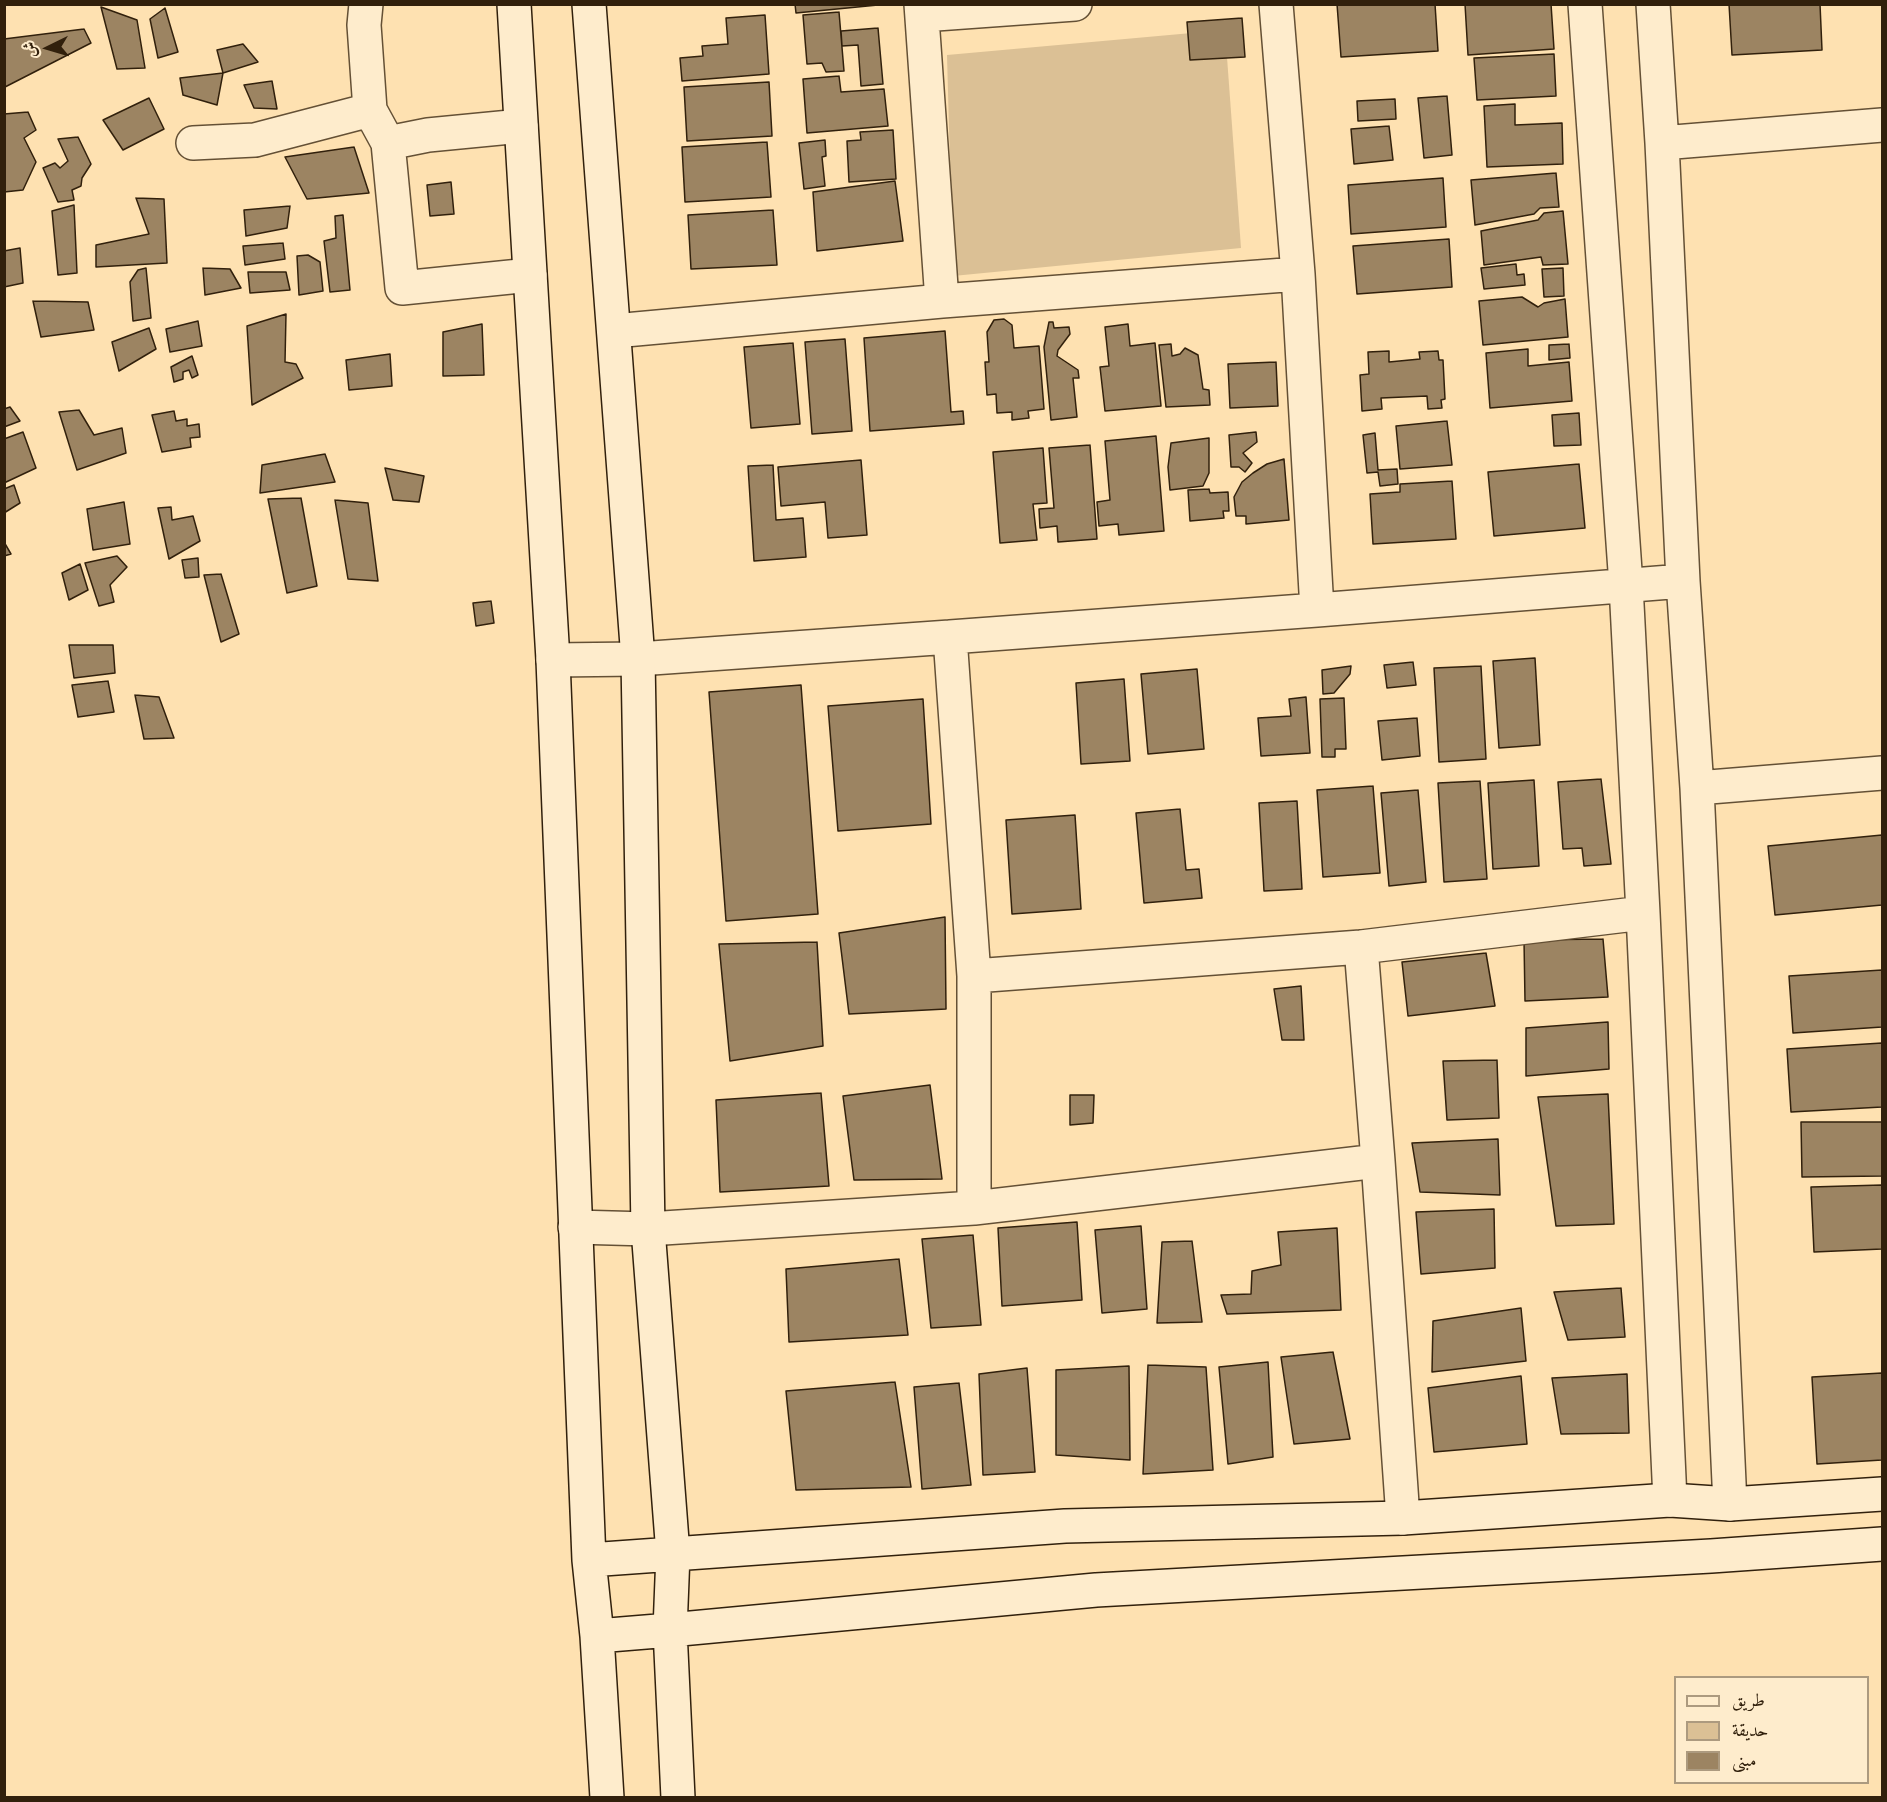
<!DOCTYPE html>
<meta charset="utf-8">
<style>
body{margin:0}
#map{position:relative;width:1887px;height:1802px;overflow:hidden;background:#fee1b1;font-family:"IM FELL French Canon",Amiri,serif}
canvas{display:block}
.frame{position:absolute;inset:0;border:6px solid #31200c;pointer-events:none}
.legend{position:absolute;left:1674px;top:1676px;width:195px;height:108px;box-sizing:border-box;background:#feeccc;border:2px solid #ac9a7f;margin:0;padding:8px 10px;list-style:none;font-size:18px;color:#31200c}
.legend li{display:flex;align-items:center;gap:12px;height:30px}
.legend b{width:30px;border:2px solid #ac9a7f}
.north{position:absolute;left:18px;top:18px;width:60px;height:60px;-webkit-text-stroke:4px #feeccc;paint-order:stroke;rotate:265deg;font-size:16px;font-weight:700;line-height:24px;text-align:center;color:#31200c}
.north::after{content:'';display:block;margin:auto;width:21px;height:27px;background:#31200c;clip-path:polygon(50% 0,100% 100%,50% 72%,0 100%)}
</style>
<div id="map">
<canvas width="1887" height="1802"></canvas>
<div class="frame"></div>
<ul class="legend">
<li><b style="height:8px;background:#feeccc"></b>طريق</li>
<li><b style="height:16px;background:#dbc095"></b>حديقة</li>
<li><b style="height:16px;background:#9c8462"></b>مبنى</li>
</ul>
<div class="north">ش</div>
</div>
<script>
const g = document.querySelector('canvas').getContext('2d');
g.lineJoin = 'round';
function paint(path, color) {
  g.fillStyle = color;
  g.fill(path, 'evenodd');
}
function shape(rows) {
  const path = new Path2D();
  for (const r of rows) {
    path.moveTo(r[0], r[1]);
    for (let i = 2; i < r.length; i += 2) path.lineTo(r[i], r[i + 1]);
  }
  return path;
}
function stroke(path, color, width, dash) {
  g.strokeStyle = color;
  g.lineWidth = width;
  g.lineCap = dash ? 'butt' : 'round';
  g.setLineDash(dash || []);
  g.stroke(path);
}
const green = shape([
 [1225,30,1241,248,953,276,947,55]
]);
const building = shape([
 [795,4,878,4,878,5,796,13,795,4],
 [1337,4,1435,4,1438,51,1341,57,1337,4],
 [1465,4,1551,4,1554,49,1468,55,1465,4],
 [1729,4,1820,4,1822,50,1732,55,1729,4],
 [101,7,137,20,145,68,117,69,101,7],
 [165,8,178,52,158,58,150,19,165,8],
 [839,12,844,71,826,72,822,63,807,64,803,15,839,12],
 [765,15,769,74,682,81,680,58,703,56,702,46,728,44,726,18,765,15],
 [1242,18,1245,57,1190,60,1187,22,1242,18],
 [878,28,883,84,861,86,858,45,842,46,841,31,878,28],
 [84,29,91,43,5,87,4,39,84,29],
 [243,44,258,62,223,73,217,50,243,44],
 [1554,54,1556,96,1477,100,1474,58,1554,54],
 [223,73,217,105,183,95,180,78,223,73],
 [839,76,841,92,884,89,888,126,807,133,803,79,839,76],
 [272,81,277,109,254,108,244,85,272,81],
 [769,82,772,136,687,141,684,87,769,82],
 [1447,96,1452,155,1424,158,1418,98,1447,96],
 [149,98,164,129,123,150,103,120,149,98],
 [1395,99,1396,119,1358,121,1357,101,1395,99],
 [1515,104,1515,125,1562,123,1563,164,1487,167,1484,106,1515,104],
 [28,112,36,130,24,138,36,162,23,190,4,192,4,114,28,112],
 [1389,126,1393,160,1354,164,1351,129,1389,126],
 [893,130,896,179,849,182,847,141,861,140,860,132,893,130],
 [78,137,91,164,82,178,81,186,72,190,74,200,58,202,43,168,55,163,60,168,68,161,58,139,78,137],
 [825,140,826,156,822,157,825,186,804,189,799,143,825,140],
 [767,142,771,197,685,202,682,147,767,142],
 [354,147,369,193,307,199,285,157,354,147],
 [1556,173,1559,207,1540,208,1534,214,1475,225,1471,180,1556,173],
 [1443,178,1446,227,1351,234,1348,185,1443,178],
 [895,181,903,241,817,251,813,192,895,181],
 [451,182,454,214,430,216,427,185,451,182],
 [136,198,164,199,167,263,96,267,96,245,149,234,136,198],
 [74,205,77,273,58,275,52,211,74,205],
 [290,206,287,228,246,236,244,210,290,206],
 [773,210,777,265,691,269,688,215,773,210],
 [1563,211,1568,264,1543,265,1541,257,1484,265,1481,231,1538,220,1544,213,1563,211],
 [343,215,350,290,330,292,324,241,336,238,335,216,343,215],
 [1449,239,1452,287,1357,294,1353,246,1449,239],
 [283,243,285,259,245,265,243,246,283,243],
 [20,248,23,283,4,287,4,251,20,248],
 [308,255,320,262,323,291,299,295,297,256,308,255],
 [1516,264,1517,275,1524,274,1525,285,1484,289,1481,268,1516,264],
 [146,268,151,318,133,321,130,282,138,270,146,268],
 [203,268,230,269,241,288,205,295,203,268],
 [1563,268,1564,296,1544,297,1542,269,1563,268],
 [248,272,286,272,290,290,250,293,248,272],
 [1522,297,1538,307,1544,303,1565,299,1568,337,1483,345,1479,301,1522,297],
 [33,301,88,302,94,330,41,337,33,301],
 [286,314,285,362,296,364,303,378,252,405,247,326,286,314],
 [1004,319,1012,325,1014,348,1039,346,1044,409,1028,411,1029,418,1012,420,1012,412,997,413,996,394,987,395,985,362,989,362,987,332,994,320,1004,319],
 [198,321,202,346,170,352,166,329,198,321],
 [1049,322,1053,322,1054,328,1069,327,1070,334,1058,350,1057,356,1078,370,1079,378,1073,378,1077,417,1051,420,1044,347,1049,322],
 [482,324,484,375,443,376,443,332,482,324],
 [1128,324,1130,346,1155,343,1161,406,1105,411,1100,367,1109,366,1105,327,1128,324],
 [149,328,156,349,119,371,112,342,149,328],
 [945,331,951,412,963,411,964,424,870,431,864,338,945,331],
 [845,339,852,431,812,434,805,342,845,339],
 [793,343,800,424,751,428,744,347,793,343],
 [1171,344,1172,356,1180,354,1185,348,1198,355,1203,389,1209,390,1210,405,1166,407,1159,345,1171,344],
 [1569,344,1570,358,1549,360,1549,345,1569,344],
 [1528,349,1528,366,1569,362,1572,401,1490,408,1486,353,1528,349],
 [1389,351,1389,362,1420,359,1419,352,1438,351,1439,360,1443,360,1445,399,1441,400,1442,408,1428,409,1427,396,1381,398,1382,409,1362,411,1360,375,1369,374,1368,352,1389,351],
 [390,354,392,386,349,390,346,360,390,354],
 [192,356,198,375,192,378,189,370,183,372,183,379,174,382,171,367,192,356],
 [1276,362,1278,406,1230,408,1228,364,1276,362],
 [10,407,20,421,4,427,4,409,10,407],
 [79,410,94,435,122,428,126,453,77,470,59,412,79,410],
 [174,411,176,421,187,419,187,426,199,424,200,437,190,438,191,447,162,452,152,415,174,411],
 [1579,413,1581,445,1554,446,1552,415,1579,413],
 [1447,421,1452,465,1400,469,1396,426,1447,421],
 [23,432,36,468,4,483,4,439,23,432],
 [1256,432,1257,442,1243,453,1252,463,1245,472,1239,467,1231,467,1229,435,1256,432],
 [1375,433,1378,470,1397,469,1398,484,1380,486,1378,472,1367,473,1363,435,1375,433],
 [1156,436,1164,531,1119,535,1118,524,1099,526,1097,502,1110,500,1105,441,1156,436],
 [1209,438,1209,473,1203,486,1170,490,1168,467,1171,443,1209,438],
 [1090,445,1097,539,1058,542,1057,526,1040,528,1039,509,1054,508,1049,448,1090,445],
 [1043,448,1047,503,1033,504,1037,540,1000,543,993,452,1043,448],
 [325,454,335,482,260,493,262,465,325,454],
 [1284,459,1289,520,1246,524,1246,516,1236,516,1234,497,1242,482,1253,473,1267,464,1284,459],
 [861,460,867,535,828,538,825,502,781,506,778,467,861,460],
 [1579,464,1585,528,1494,536,1488,472,1579,464],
 [773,465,776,520,803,518,806,557,754,561,748,466,773,465],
 [385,468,424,476,419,502,393,500,385,468],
 [1452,481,1456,539,1373,544,1370,494,1400,492,1400,484,1452,481],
 [14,485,20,503,4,513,4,489,14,485],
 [1209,489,1210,493,1228,492,1229,511,1223,511,1224,518,1190,521,1188,490,1209,489],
 [301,498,317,586,287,593,268,499,301,498],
 [335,500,368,503,378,581,348,579,335,500],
 [124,502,130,544,93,550,87,509,124,502],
 [171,507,172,520,193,516,200,541,169,559,158,508,171,507],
 [4,542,11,554,4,556,4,542],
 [117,556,127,567,110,585,114,602,99,606,85,563,117,556],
 [198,558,199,577,185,578,182,560,198,558],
 [80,564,88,590,69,600,62,573,80,564],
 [221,574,239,634,221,642,204,575,221,574],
 [491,601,494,623,476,626,473,603,491,601],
 [69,645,113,645,115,673,74,678,69,645],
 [1535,658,1540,745,1499,748,1493,661,1535,658],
 [1413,662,1416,685,1387,688,1384,665,1413,662],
 [1351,666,1350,674,1334,693,1323,694,1322,670,1351,666],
 [1481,666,1486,759,1439,762,1434,668,1481,666],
 [1197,669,1204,749,1148,754,1141,674,1197,669],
 [1124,679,1130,761,1081,764,1076,683,1124,679],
 [108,681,114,712,78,717,72,685,108,681],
 [801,685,818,914,726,921,709,692,801,685],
 [135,695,159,697,174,738,144,739,135,695],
 [1306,697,1310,753,1261,756,1258,718,1291,716,1289,699,1306,697],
 [1344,698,1346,749,1335,749,1335,757,1322,757,1320,699,1344,698],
 [923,699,931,824,838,831,828,706,923,699],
 [1417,718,1420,756,1382,760,1378,721,1417,718],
 [1601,779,1611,864,1584,866,1582,848,1563,849,1558,782,1601,779],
 [1534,780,1539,866,1493,869,1488,783,1534,780],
 [1480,781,1487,879,1444,882,1438,783,1480,781],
 [1373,786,1380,873,1323,877,1317,790,1373,786],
 [1418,790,1426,882,1389,886,1381,793,1418,790],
 [1297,801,1302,889,1264,891,1259,803,1297,801],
 [1180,809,1186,870,1199,869,1202,898,1144,903,1136,813,1180,809],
 [1075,815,1081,909,1012,914,1006,820,1075,815],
 [1882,835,1882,905,1775,915,1768,846,1882,835],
 [945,917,946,1009,849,1014,839,933,945,917],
 [1603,939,1608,997,1525,1001,1524,940,1603,939],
 [817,942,823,1046,730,1061,719,944,817,942],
 [1486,953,1495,1006,1408,1016,1402,962,1486,953],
 [1882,970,1882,1027,1793,1033,1789,976,1882,970],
 [1301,986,1304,1040,1282,1040,1274,989,1301,986],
 [1608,1022,1609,1069,1526,1076,1526,1028,1608,1022],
 [1882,1043,1882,1107,1791,1112,1787,1049,1882,1043],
 [1497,1060,1499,1118,1447,1120,1443,1061,1497,1060],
 [930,1085,942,1179,854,1180,843,1096,930,1085],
 [821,1093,829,1186,720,1192,716,1100,821,1093],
 [1608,1094,1614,1224,1556,1226,1538,1097,1608,1094],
 [1070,1095,1094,1095,1093,1123,1070,1125,1070,1095],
 [1801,1122,1882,1122,1882,1176,1802,1177,1801,1122],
 [1498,1139,1500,1195,1420,1192,1412,1143,1498,1139],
 [1882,1185,1882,1249,1814,1252,1811,1187,1882,1185],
 [1494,1209,1495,1268,1421,1274,1416,1212,1494,1209],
 [1077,1222,1082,1300,1002,1306,998,1228,1077,1222],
 [1141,1226,1147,1309,1102,1313,1095,1230,1141,1226],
 [1337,1228,1341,1310,1227,1314,1221,1295,1251,1294,1252,1271,1281,1265,1278,1232,1337,1228],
 [973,1235,981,1325,931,1328,922,1239,973,1235],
 [1192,1241,1202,1322,1157,1323,1162,1242,1192,1241],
 [899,1259,908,1335,789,1342,786,1269,899,1259],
 [1621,1288,1625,1337,1568,1340,1554,1292,1621,1288],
 [1521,1308,1526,1361,1432,1372,1433,1321,1521,1308],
 [1333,1352,1350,1439,1294,1444,1281,1357,1333,1352],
 [1268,1362,1273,1457,1228,1464,1219,1367,1268,1362],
 [1148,1365,1206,1367,1213,1470,1143,1474,1148,1365],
 [1129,1366,1130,1460,1056,1455,1056,1370,1129,1366],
 [1027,1368,1035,1472,983,1475,979,1374,1027,1368],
 [1882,1373,1882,1460,1817,1464,1812,1377,1882,1373],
 [1627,1374,1629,1433,1561,1434,1552,1378,1627,1374],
 [1521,1376,1527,1444,1434,1452,1428,1388,1521,1376],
 [895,1382,911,1487,796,1490,786,1391,895,1382],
 [959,1383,971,1485,922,1489,914,1387,959,1383]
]);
const minor = shape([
 [921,4,942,301],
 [1276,4,1298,274,1317,610],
 [1585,4,1626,585,1643,913,1670,1500],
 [1653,4,1662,143,1683,581,1697,788,1730,1504],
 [922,15,1075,4],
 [370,110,388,143,402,288,530,275],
 [193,143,255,140,370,110,364,25,366,4],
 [388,143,428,135,521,126],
 [1662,143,1882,125],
 [614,331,942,301,1298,274],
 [950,637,974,976,974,1208],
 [553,660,638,659,950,637,1317,610,1683,581],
 [1697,788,1882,773],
 [1361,947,1378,1161,1403,1518],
 [974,976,1361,947,1643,913],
 [575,1227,648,1229,974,1208,1378,1161]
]);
const secondary = shape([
 [514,4,553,660,589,1560,597,1636,670,1630,1096,1590,1711,1556,1882,1544],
 [589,4,638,659,648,1229,673,1554,1065,1526,1403,1518,1670,1500,1730,1504,1882,1494],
 [589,1560,673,1554,670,1630,678,1798],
 [597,1636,607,1798]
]);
paint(green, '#dbc095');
paint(building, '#9c8462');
stroke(building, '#31200c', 1.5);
stroke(minor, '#645035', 36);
stroke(secondary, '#31200c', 36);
stroke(minor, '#feeccc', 33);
stroke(secondary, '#feeccc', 33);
</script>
